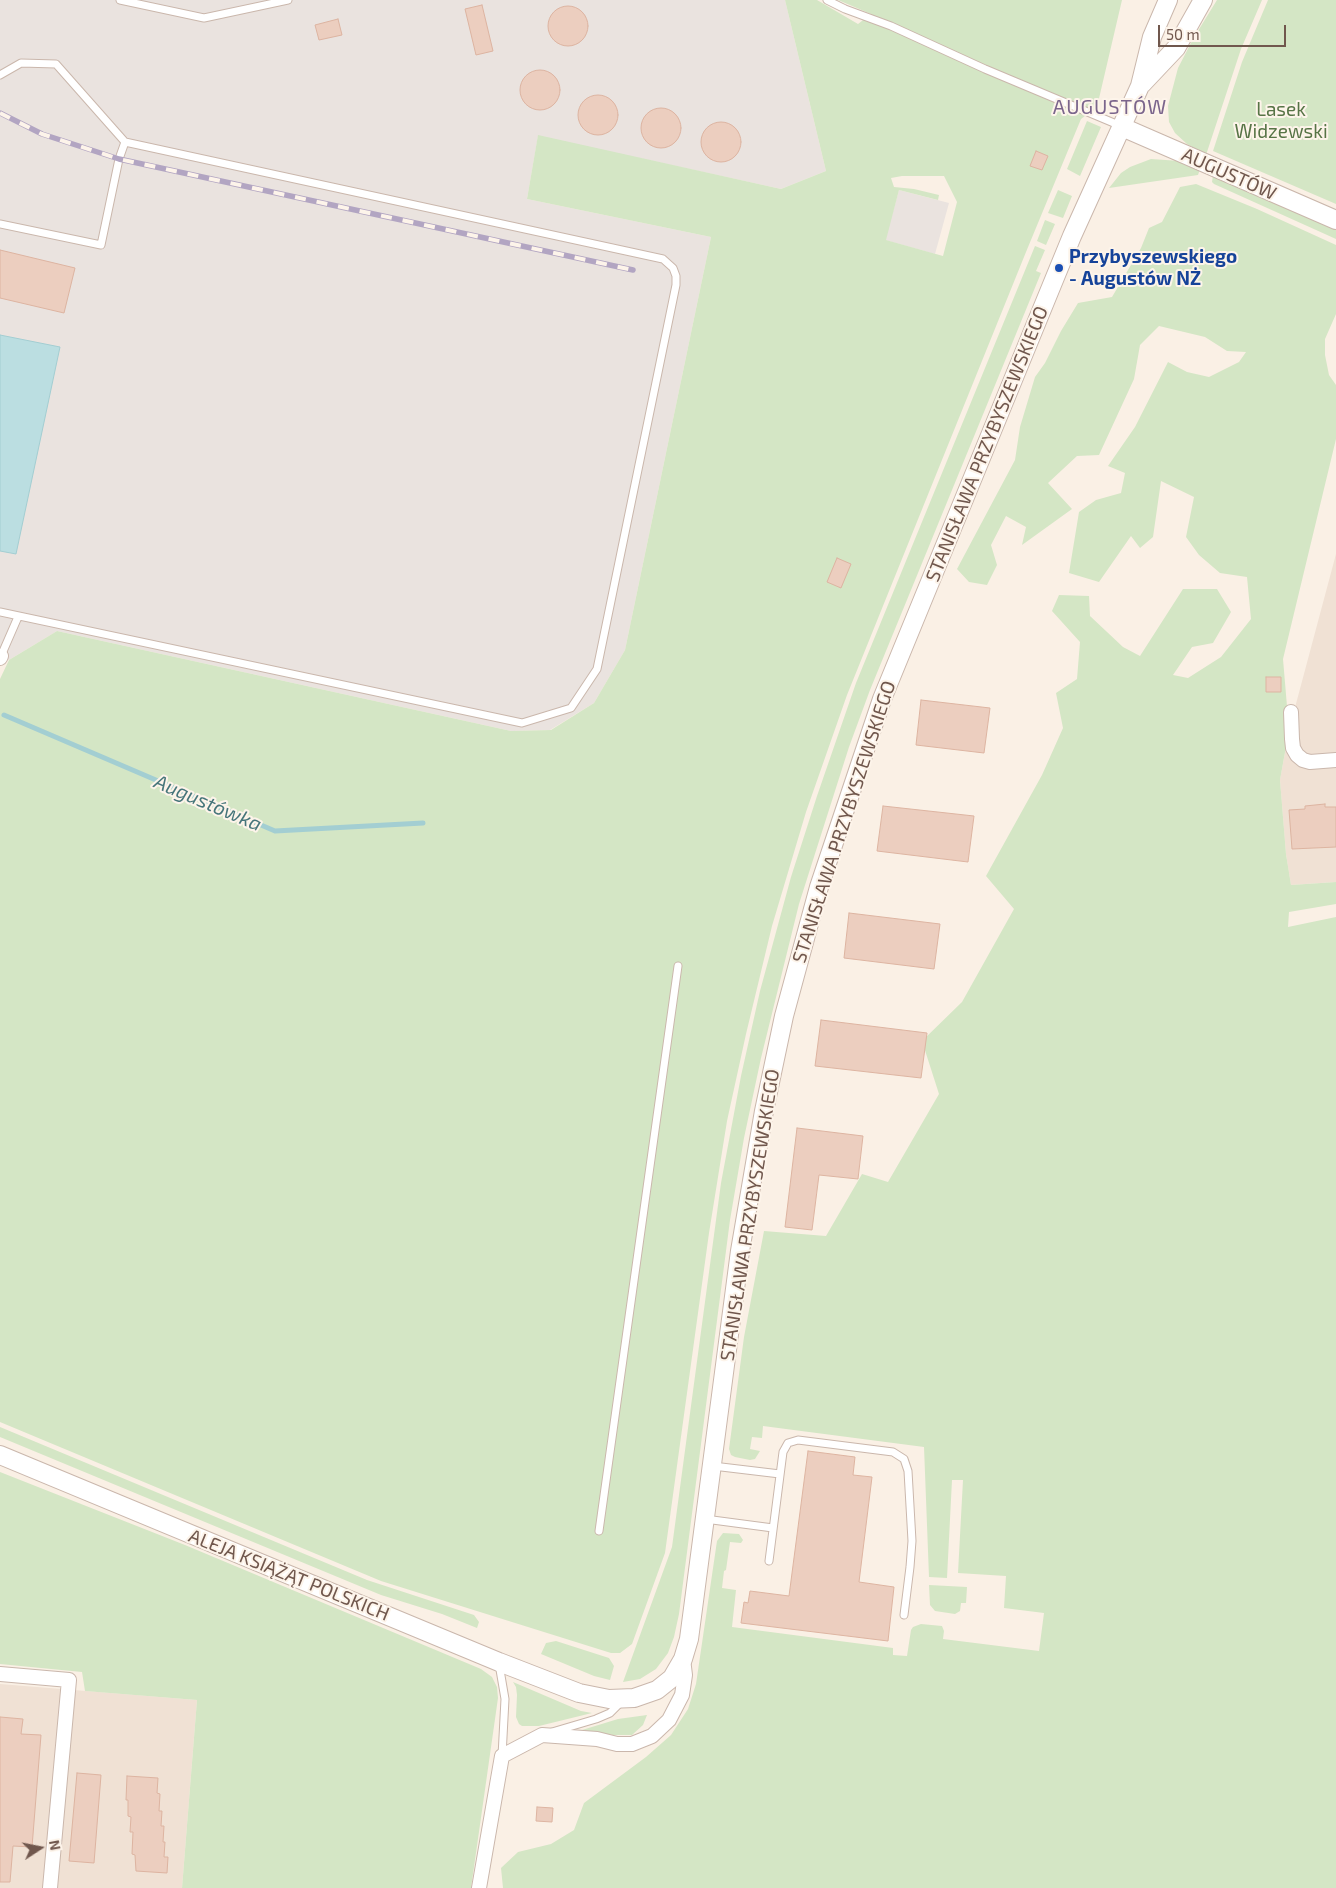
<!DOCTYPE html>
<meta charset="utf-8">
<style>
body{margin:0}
#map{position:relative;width:1336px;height:1888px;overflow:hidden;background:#faf0e5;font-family:"Exo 2",sans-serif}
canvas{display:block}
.north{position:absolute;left:15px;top:1823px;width:50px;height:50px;-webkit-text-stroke:4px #fdf4ea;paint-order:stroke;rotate:79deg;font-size:14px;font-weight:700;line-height:20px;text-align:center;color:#70574d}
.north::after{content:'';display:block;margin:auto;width:18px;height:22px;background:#70574d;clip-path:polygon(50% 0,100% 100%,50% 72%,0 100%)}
.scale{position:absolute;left:1158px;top:25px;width:128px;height:22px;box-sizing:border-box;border:2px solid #70574d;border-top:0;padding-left:6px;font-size:15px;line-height:18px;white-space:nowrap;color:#70574d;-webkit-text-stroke:4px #fdf4ea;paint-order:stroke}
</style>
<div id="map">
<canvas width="1336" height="1888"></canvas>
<div class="north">N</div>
<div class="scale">50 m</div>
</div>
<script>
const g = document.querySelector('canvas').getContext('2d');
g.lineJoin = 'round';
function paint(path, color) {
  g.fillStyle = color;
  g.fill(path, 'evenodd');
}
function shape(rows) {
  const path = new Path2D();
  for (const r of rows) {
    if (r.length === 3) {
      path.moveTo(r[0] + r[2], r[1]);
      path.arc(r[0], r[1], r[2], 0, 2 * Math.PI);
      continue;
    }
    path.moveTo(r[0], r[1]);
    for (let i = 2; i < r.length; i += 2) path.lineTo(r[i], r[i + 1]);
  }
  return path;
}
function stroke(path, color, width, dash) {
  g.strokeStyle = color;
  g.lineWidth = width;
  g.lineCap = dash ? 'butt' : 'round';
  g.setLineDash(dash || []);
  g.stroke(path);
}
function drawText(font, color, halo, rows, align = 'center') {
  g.font = font + ' "Exo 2",sans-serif';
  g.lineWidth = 4;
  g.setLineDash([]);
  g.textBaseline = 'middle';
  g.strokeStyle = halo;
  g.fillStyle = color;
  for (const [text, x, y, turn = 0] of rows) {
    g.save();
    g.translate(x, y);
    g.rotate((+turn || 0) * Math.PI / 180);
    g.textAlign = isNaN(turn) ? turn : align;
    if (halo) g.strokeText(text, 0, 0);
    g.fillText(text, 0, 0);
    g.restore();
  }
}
const residential = shape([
 [1336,554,1336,882,1291,885,1286,854,1280,780,1289,730],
 [0,1684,197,1700,182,1888,0,1888]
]);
const industrial = shape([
 [0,0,785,0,826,171,781,189,538,136,527,199,711,237,625,650,594,703,550,730,511,731,57,631,9,660,0,656],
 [899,190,949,203,935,254,885,240]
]);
const green = shape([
 [785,0,817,0,858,24,871,14,838,0,1122,0,1097,107,1081,119,1026,252,847,695,806,812,772,926,746,1034,727,1121,709,1233,665,1553,632,1644,620,1653,611,1653,381,1581,0,1422,0,679,9,660,57,631,511,731,551,730,594,703,625,650,711,237,527,199,538,135,781,189,826,171],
 [902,176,944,176,957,202,943,256,886,240,899,190,938,200,939,195,914,189,894,187,891,178],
 [1217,0,1262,0,1241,49,1206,155,1187,144,1175,133,1169,122,1168,106,1178,68,1193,39],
 [1268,0,1336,0,1336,204,1213,151,1242,62],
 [1087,121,1101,127,1080,176,1067,169],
 [1151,159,1180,161,1200,169,1198,175,1109,188,1121,173,1130,167],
 [1213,175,1336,230,1336,239,1214,184,1212,182],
 [1196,184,1257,209,1336,245,1336,314,1325,339,1325,355,1329,375,1336,385,1336,439,1283,659,1289,730,1280,780,1286,854,1291,885,1336,882,1336,904,1289,912,1288,927,1336,917,1336,1888,503,1888,501,1868,518,1852,551,1844,574,1830,584,1803,646,1757,671,1735,688,1709,696,1684,717,1541,723,1533,739,1534,743,1540,741,1543,730,1542,726,1570,724,1571,722,1588,736,1590,732,1627,893,1648,893,1655,907,1656,911,1630,913,1627,921,1624,942,1626,944,1631,943,1639,1039,1651,1044,1613,1004,1608,1006,1576,958,1573,963,1480,952,1480,947,1578,929,1577,924,1447,763,1426,762,1438,752,1437,750,1449,760,1451,755,1459,750,1460,735,1457,731,1455,729,1449,744,1337,764,1231,826,1236,862,1174,888,1182,939,1094,922,1041,962,1002,1014,909,986,876,1042,775,1063,728,1056,693,1077,679,1080,642,1052,611,1059,595,1089,596,1090,616,1123,647,1140,656,1183,589,1217,589,1231,612,1213,643,1192,647,1173,675,1188,678,1221,657,1251,619,1247,577,1220,573,1199,555,1186,537,1194,497,1161,481,1153,537,1140,548,1131,536,1099,582,1069,573,1079,512,1096,500,1121,493,1125,473,1108,466,1135,427,1168,362,1187,372,1209,377,1239,362,1246,352,1227,351,1205,337,1159,326,1140,345,1134,379,1099,455,1077,456,1048,483,1072,509,1022,545,1026,527,1006,516,991,545,997,565,987,585,969,582,957,569,1015,460,1020,427,1035,377,1045,363,1061,331,1078,303,1112,297,1141,248,1149,228,1162,222,1180,187],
 [1058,190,1072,196,1063,218,1048,213],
 [1045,220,1055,224,1046,245,1037,241],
 [1035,246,1045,250,1036,271,1041,273,870,690,849,747,799,904,761,1058,744,1138,730,1220,679,1614,674,1637,668,1653,656,1669,640,1679,623,1682,672,1547,721,1183,741,1076,760,991,791,877,817,796,856,683],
 [0,1427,367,1580,474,1615,479,1622,477,1628,442,1614,381,1595,0,1437],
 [0,1472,185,1545,481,1669,492,1677,497,1687,498,1698,471,1888,182,1888,197,1700,85,1691,82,1672,0,1664],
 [929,1585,967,1587,966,1603,961,1603,960,1611,955,1614,935,1611,930,1605],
 [556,1641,609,1658,614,1666,610,1680,594,1676,541,1654,546,1643],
 [513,1682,581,1711,592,1713,539,1726,522,1726,519,1724,516,1717,517,1695,516,1687],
 [647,1715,643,1725,632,1735,613,1735,582,1730,618,1719]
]);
const water = shape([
 [0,335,60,347,16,554,0,551,0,335]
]);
const stream = shape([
 [4,715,275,831,423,823]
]);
const building = shape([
 [482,5,493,51,476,55,465,9,482,5],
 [568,26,20],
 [338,19,342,35,319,40,315,25,338,19],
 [540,90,20],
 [598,115,20],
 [661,128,20],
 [721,142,20],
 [1036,151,1048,156,1042,170,1030,166,1036,151],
 [0,250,75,268,64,313,0,298,0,250],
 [837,558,851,564,841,588,827,582,837,558],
 [1266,677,1281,677,1281,692,1266,692,1266,677],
 [921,700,990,708,984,753,916,745,921,700],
 [1325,804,1325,807,1336,807,1336,847,1292,849,1289,810,1305,809,1305,806,1325,804],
 [883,806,974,816,968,862,877,851,883,806],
 [849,913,940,924,934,969,844,958,849,913],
 [821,1020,927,1033,921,1078,815,1066,821,1020],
 [797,1128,863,1136,858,1179,819,1175,812,1230,785,1227,797,1128],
 [808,1451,855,1457,853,1475,872,1477,859,1582,894,1587,888,1641,741,1623,744,1602,748,1603,750,1591,789,1596,808,1451],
 [0,1717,23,1719,21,1734,41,1735,32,1847,13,1846,10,1882,0,1882,0,1717],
 [77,1773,101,1775,94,1863,69,1861,77,1773],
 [127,1776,158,1778,157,1793,160,1794,159,1811,162,1811,161,1826,164,1826,163,1842,165,1842,164,1857,168,1857,167,1873,136,1871,135,1855,132,1854,133,1832,130,1832,131,1817,128,1816,128,1800,126,1800,127,1776],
 [537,1807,553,1808,552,1822,536,1821,537,1807]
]);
const service = shape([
 [120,0,204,18,288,0],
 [827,0,845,9,891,26,985,69,1121,126],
 [0,75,21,63,56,64,125,142,663,259,673,268,676,276,676,285,597,669,571,708,522,723,0,612],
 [0,224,101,245,119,159,125,142],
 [1,656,18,617],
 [713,1466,780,1474],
 [705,1519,773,1528],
 [599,1531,678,966],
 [769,1561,783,1452,788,1443,798,1440,893,1452,904,1459,908,1471,912,1541,910,1567,904,1615],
 [499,1664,505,1699,502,1756],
 [552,1732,596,1719,610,1713,621,1702]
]);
const minor = shape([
 [0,658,1,656],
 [1291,712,1292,739,1293,748,1297,755,1303,760,1310,762,1336,760],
 [0,1674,69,1680,50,1888],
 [479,1888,502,1756,542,1735,597,1739,617,1744,632,1744,652,1736,669,1720,682,1695,685,1675,683,1659]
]);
const tertiary = shape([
 [1142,84,1176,48,1203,0],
 [1122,127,1336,220],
 [0,1455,499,1662,579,1693,609,1699,634,1698,657,1690,672,1678,683,1659,689,1639,740,1251,764,1111,784,1016,819,887,882,699,1072,236,1140,86,1152,37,1168,0]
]);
const rail = shape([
 [0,113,42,134,119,159,633,270]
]);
const markers = [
 [1059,268,5,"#1a4fb4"]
];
const parkNames = [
 ["Lasek",1281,110],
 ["Widzewski",1281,132]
];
const streetNames = [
 ["AUGUSTÓW",1229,174,24],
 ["STANISŁAWA PRZYBYSZEWSKIEGO",987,444,-68],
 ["STANISŁAWA PRZYBYSZEWSKIEGO",844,822,-72],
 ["STANISŁAWA PRZYBYSZEWSKIEGO",750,1215,-81],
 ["ALEJA KSIĄŻĄT POLSKICH",289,1575,22]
];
const transitNames = [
 ["Przybyszewskiego",1069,257],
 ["- Augustów NŻ",1069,279]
];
const neighbourhoodNames = [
 ["AUGUSTÓW",1110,107]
];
const waterNames = [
 ["Augustówka",208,803,23]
];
paint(residential, '#f0e1d4');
paint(industrial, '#eae3df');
paint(green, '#d4e6c5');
paint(water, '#bbdee1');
stroke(water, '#a3ced2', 1);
stroke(stream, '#a3ced2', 5);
paint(building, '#eccebf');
stroke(building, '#ddb4a1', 1);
stroke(service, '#cab7ac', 9);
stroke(minor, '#cab7ac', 16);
stroke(tertiary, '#cab7ac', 20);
stroke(service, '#fff', 7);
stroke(minor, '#fff', 14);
stroke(tertiary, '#fff', 18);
stroke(rail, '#b2a5c2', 5.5);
stroke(rail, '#fdf4ea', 4, [11]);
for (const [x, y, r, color] of markers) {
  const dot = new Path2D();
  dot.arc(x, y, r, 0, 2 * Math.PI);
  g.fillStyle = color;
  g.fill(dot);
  stroke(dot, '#fdf4ea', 2);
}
drawText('19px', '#577446', '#fdf4ea', parkNames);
drawText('19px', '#70574d', '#fdf4ea', streetNames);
drawText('bold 19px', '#164399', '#fdf4ea', transitNames, 'left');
g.letterSpacing = '1px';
drawText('20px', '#7b658c', '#fdf4ea', neighbourhoodNames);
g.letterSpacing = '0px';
drawText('italic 20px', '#46757a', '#fdf4ea', waterNames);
</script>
